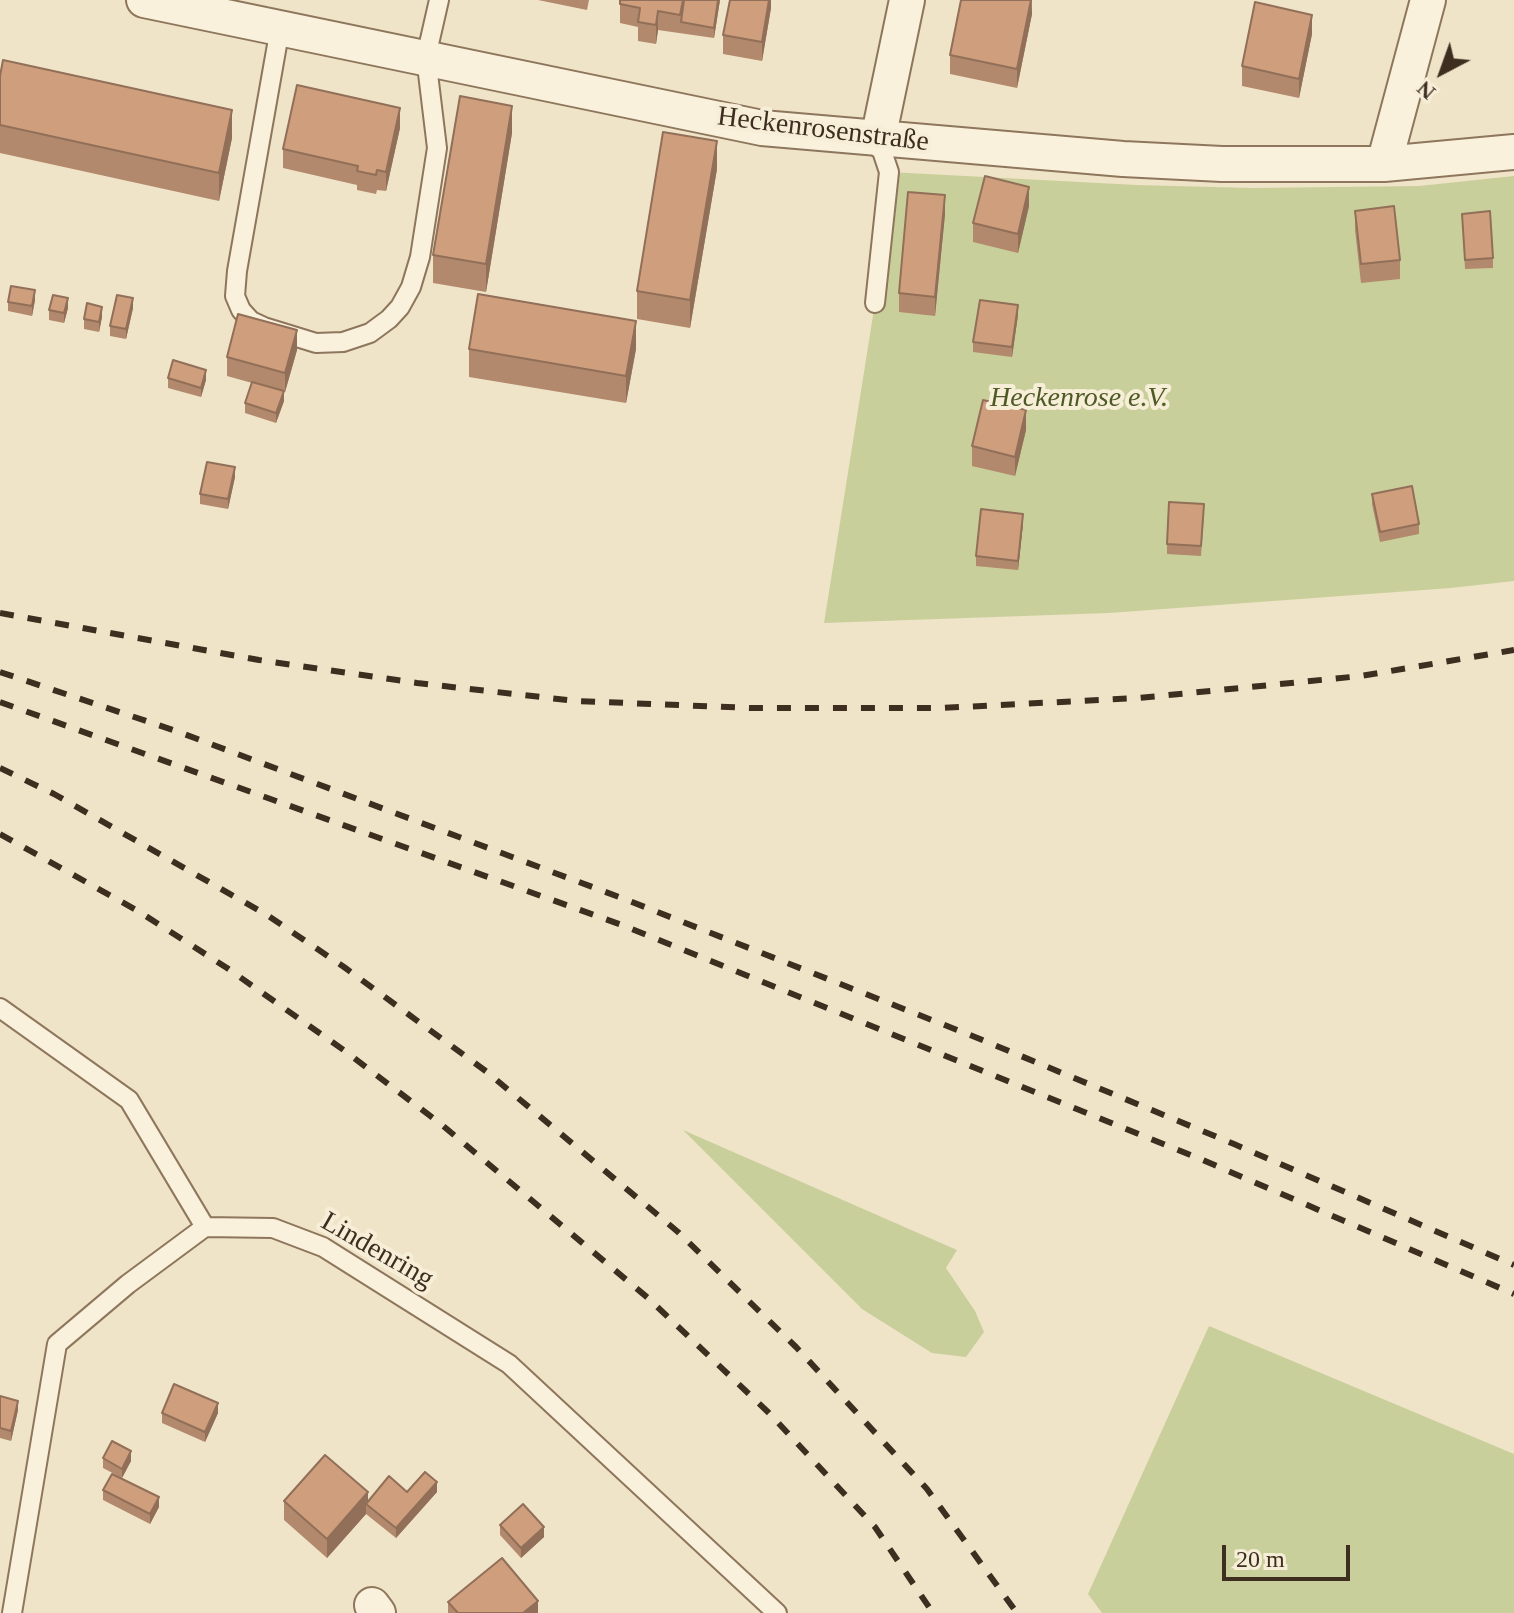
<!DOCTYPE html>
<meta charset="utf-8">
<style>
body{margin:0}
#map{position:relative;width:1514px;height:1613px;overflow:hidden;background:#f0e4c8;font-family:"Times New Roman",serif}
canvas{display:block}
.north{position:absolute;left:1402px;top:32px;width:80px;height:80px;-webkit-text-stroke:6px #f7eed8;paint-order:stroke;rotate:221deg;font-size:22px;font-weight:700;line-height:32px;text-align:center;color:#3d2e20}
.north::after{content:'';display:block;margin:auto;width:28px;height:36px;background:#3d2e20;clip-path:polygon(50% 0,100% 100%,50% 72%,0 100%)}
.scale{position:absolute;left:1222px;top:1545px;width:128px;height:36px;box-sizing:border-box;border:4px solid #3d2e20;border-top:0;padding-left:10px;font-size:24px;line-height:28px;white-space:nowrap;color:#3d2e20;-webkit-text-stroke:6px #f7eed8;paint-order:stroke}
</style>
<div id="map">
<canvas width="1514" height="1613"></canvas>
<div class="north">N</div>
<div class="scale">20 m</div>
</div>
<script>
const g = document.querySelector('canvas').getContext('2d');
g.lineJoin = 'round';
function paint(path, color) {
  g.fillStyle = color;
  g.fill(path, 'evenodd');
}
function shape(rows) {
  const path = new Path2D();
  for (const r of rows) {
    path.moveTo(r[0], r[1]);
    for (let i = 2; i < r.length; i += 2) path.lineTo(r[i], r[i + 1]);
  }
  return path;
}
function stroke(path, color, width, dash) {
  g.strokeStyle = color;
  g.lineWidth = width;
  g.lineCap = dash ? 'butt' : 'round';
  g.setLineDash(dash || []);
  g.stroke(path);
}
function drawText(font, color, halo, rows, align = 'center') {
  g.font = font + ' "Times New Roman",serif';
  g.lineWidth = 8;
  g.setLineDash([]);
  g.textBaseline = 'middle';
  g.strokeStyle = halo;
  g.fillStyle = color;
  for (const [text, x, y, turn = 0] of rows) {
    g.save();
    g.translate(x, y);
    g.rotate((+turn || 0) * Math.PI / 180);
    g.textAlign = isNaN(turn) ? turn : align;
    if (halo) g.strokeText(text, 0, 0);
    g.fillText(text, 0, 0);
    g.restore();
  }
}
const green = shape([
 [889,172,1137,185,1252,188,1419,186,1514,176,1514,581,1451,588,1109,613,824,623,875,303],
 [683,1130,957,1250,946,1268,975,1311,984,1332,966,1357,932,1353,862,1309],
 [1209,1326,1514,1454,1514,1613,1102,1613,1088,1594]
]);
const lane = shape([
 [280,28,237,271,235,296,241,310,251,321,264,327,316,343,343,342,370,333,389,319,400,307,411,287,420,257,437,148,426,57,439,0],
 [875,303,889,172,878,139],
 [0,1008,129,1100,205,1227],
 [12,1613,57,1344,128,1284,205,1227,273,1228,323,1247,509,1364,777,1613]
]);
const street = shape([
 [144,0,762,128,1123,159,1222,164,1384,164,1514,152],
 [878,139,907,0],
 [1384,164,1428,0],
 [372,1605,378,1613]
]);
const rail = shape([
 [0,613,259,660,417,683,576,701,752,708,941,708,1139,698,1361,676,1514,650],
 [0,672,176,731,627,900,975,1037,1234,1144,1514,1265],
 [0,702,622,925,1198,1158,1514,1294],
 [0,768,54,794,267,915,344,967,487,1072,678,1232,796,1347,927,1489,1017,1613],
 [0,834,138,911,227,968,345,1051,442,1125,648,1298,769,1413,875,1527,933,1613]
]);
const wall = shape([
 [538,0,589,0,587,10],
 [620,0,720,0,714,38,658,30,656,44,638,41,638,27,620,23],
 [771,0,771,8,762,61,723,54,723,35],
 [1032,0,1032,14,1017,88,950,74,950,55],
 [1312,34,1299,98,1242,86,1242,66],
 [0,76,232,138,219,201,0,153],
 [400,128,386,191,377,190,376,194,357,190,357,185,283,168,283,149],
 [512,133,486,292,433,283,433,255],
 [717,169,690,328,637,319,637,291],
 [1029,206,1018,253,973,242,973,223],
 [1355,211,1400,260,1400,279,1361,283,1355,230],
 [945,214,935,316,899,312,899,293],
 [1462,214,1493,258,1493,268,1465,269],
 [35,300,32,316,8,311,8,302],
 [68,308,64,323,49,320,49,310],
 [133,308,126,339,110,336,110,326],
 [1018,315,1012,357,973,352,973,342],
 [102,317,99,332,84,329,84,319],
 [469,349,636,349,626,403,469,377],
 [297,350,285,392,284,392,284,401,276,423,245,413,245,403,252,383,227,376,227,357],
 [168,378,206,380,201,397,168,388],
 [1026,430,1015,476,972,466,972,446],
 [235,477,228,509,200,504,200,494],
 [1372,494,1419,524,1419,534,1380,542,1372,504],
 [1204,514,1201,556,1167,554,1167,544],
 [1023,524,1018,570,976,566,976,556],
 [0,1396,18,1410,11,1441,0,1438],
 [162,1413,218,1413,205,1442,162,1423],
 [103,1458,131,1461,122,1478,103,1468],
 [103,1490,159,1507,150,1524,103,1500],
 [407,1492,437,1492,396,1538,366,1514,327,1558,284,1520,284,1501,368,1502],
 [500,1525,544,1537,521,1558,500,1535],
 [448,1602,538,1613,448,1613]
]);
const shadedWall = shape([
 [718,0,720,0,714,38,714,28],
 [769,0,771,0,771,8,762,61,762,42],
 [1031,0,1032,14,1017,88,1017,69],
 [658,11,658,30,656,44,656,25],
 [1312,15,1312,34,1299,98,1299,79],
 [512,106,512,133,486,292,486,264],
 [400,108,400,128,386,191,386,172],
 [232,110,232,138,219,201,219,173],
 [717,141,717,169,690,328,690,300],
 [1029,187,1029,206,1018,253,1018,234],
 [945,195,945,214,935,316,935,297],
 [35,290,35,300,32,316,32,306],
 [68,298,68,308,64,323,64,313],
 [133,298,133,308,126,339,126,329],
 [1018,305,1018,315,1012,357,1012,347],
 [102,307,102,317,99,332,99,322],
 [636,321,636,349,626,403,626,376],
 [297,330,297,350,285,392,285,373],
 [206,370,206,380,201,397,201,388],
 [284,391,284,401,276,423,276,413],
 [1026,410,1026,430,1015,476,1015,457],
 [235,467,235,477,228,509,228,499],
 [1023,514,1023,524,1018,570,1018,561],
 [18,1401,18,1410,11,1441,11,1431],
 [218,1403,218,1413,205,1442,205,1432],
 [131,1451,131,1461,122,1478,122,1469],
 [437,1482,437,1492,396,1538,396,1528],
 [368,1492,368,1505,366,1504,366,1514,327,1558,327,1539],
 [159,1497,159,1507,150,1524,150,1514],
 [544,1527,544,1537,521,1558,521,1548],
 [538,1601,538,1613,523,1613]
]);
const building = shape([
 [620,0,683,0,680,15,658,11,656,25,638,22,640,8,620,4,620,0],
 [684,0,718,0,714,28,681,22,684,0],
 [730,0,769,0,762,42,723,35,730,0],
 [961,0,1031,0,1017,69,950,55,961,0],
 [1255,2,1312,15,1299,79,1242,66,1255,2],
 [3,60,232,110,219,173,0,125,0,76,3,60],
 [297,85,400,108,386,172,377,170,376,175,357,171,358,166,283,149,297,85],
 [460,96,512,106,486,264,433,255,460,96],
 [663,132,717,141,690,300,637,291,663,132],
 [985,176,1029,187,1018,234,973,223,985,176],
 [908,192,945,195,935,297,899,293,908,192],
 [1394,206,1400,260,1361,264,1355,211,1394,206],
 [1490,211,1493,258,1465,260,1462,214,1490,211],
 [11,286,35,290,32,306,8,302,11,286],
 [478,294,636,321,626,376,469,349,478,294],
 [53,295,68,298,64,313,49,310,53,295],
 [117,295,133,298,126,329,110,326,117,295],
 [980,300,1018,305,1012,347,973,342,980,300],
 [87,303,102,307,99,322,84,319,87,303],
 [238,314,297,330,285,373,227,357,238,314],
 [173,360,206,370,201,388,168,378,173,360],
 [252,382,284,391,276,413,245,403,252,382],
 [983,400,1026,410,1015,457,972,446,983,400],
 [207,462,235,467,228,499,200,494,207,462],
 [1412,486,1419,524,1380,532,1372,494,1412,486],
 [1169,502,1204,504,1201,546,1167,544,1169,502],
 [981,509,1023,514,1018,561,976,556,981,509],
 [174,1384,218,1403,205,1432,162,1413,174,1384],
 [0,1396,18,1401,11,1431,0,1428,0,1396],
 [112,1441,131,1451,122,1469,103,1458,112,1441],
 [325,1455,368,1492,327,1539,284,1501,325,1455],
 [425,1472,437,1482,396,1528,366,1504,389,1476,407,1492,425,1472],
 [112,1474,159,1497,150,1514,103,1490,112,1474],
 [523,1504,544,1527,521,1548,500,1525,523,1504],
 [502,1558,538,1601,523,1613,458,1613,448,1602,502,1558]
]);
const streetNames = [
 ["Heckenrosenstraße",823,130,7],
 ["Lindenring",377,1251,30]
];
const parkNames = [
 ["Heckenrose e.V.",1079,399]
];
paint(green, '#c9cf9b');
stroke(lane, '#8d765c', 22);
stroke(street, '#8d765c', 38);
stroke(lane, '#faf1dc', 18);
stroke(street, '#faf1dc', 34);
stroke(rail, '#3d2e20', 6, [14, 14]);
paint(wall, '#b2896c');
paint(shadedWall, '#916f58');
paint(building, '#cf9f7d');
stroke(building, '#916f58', 2);
drawText('28px', '#3d2e20', '#f7eed8', streetNames);
drawText('italic 28px', '#4d5a26', '#f7eed8', parkNames);
</script>
